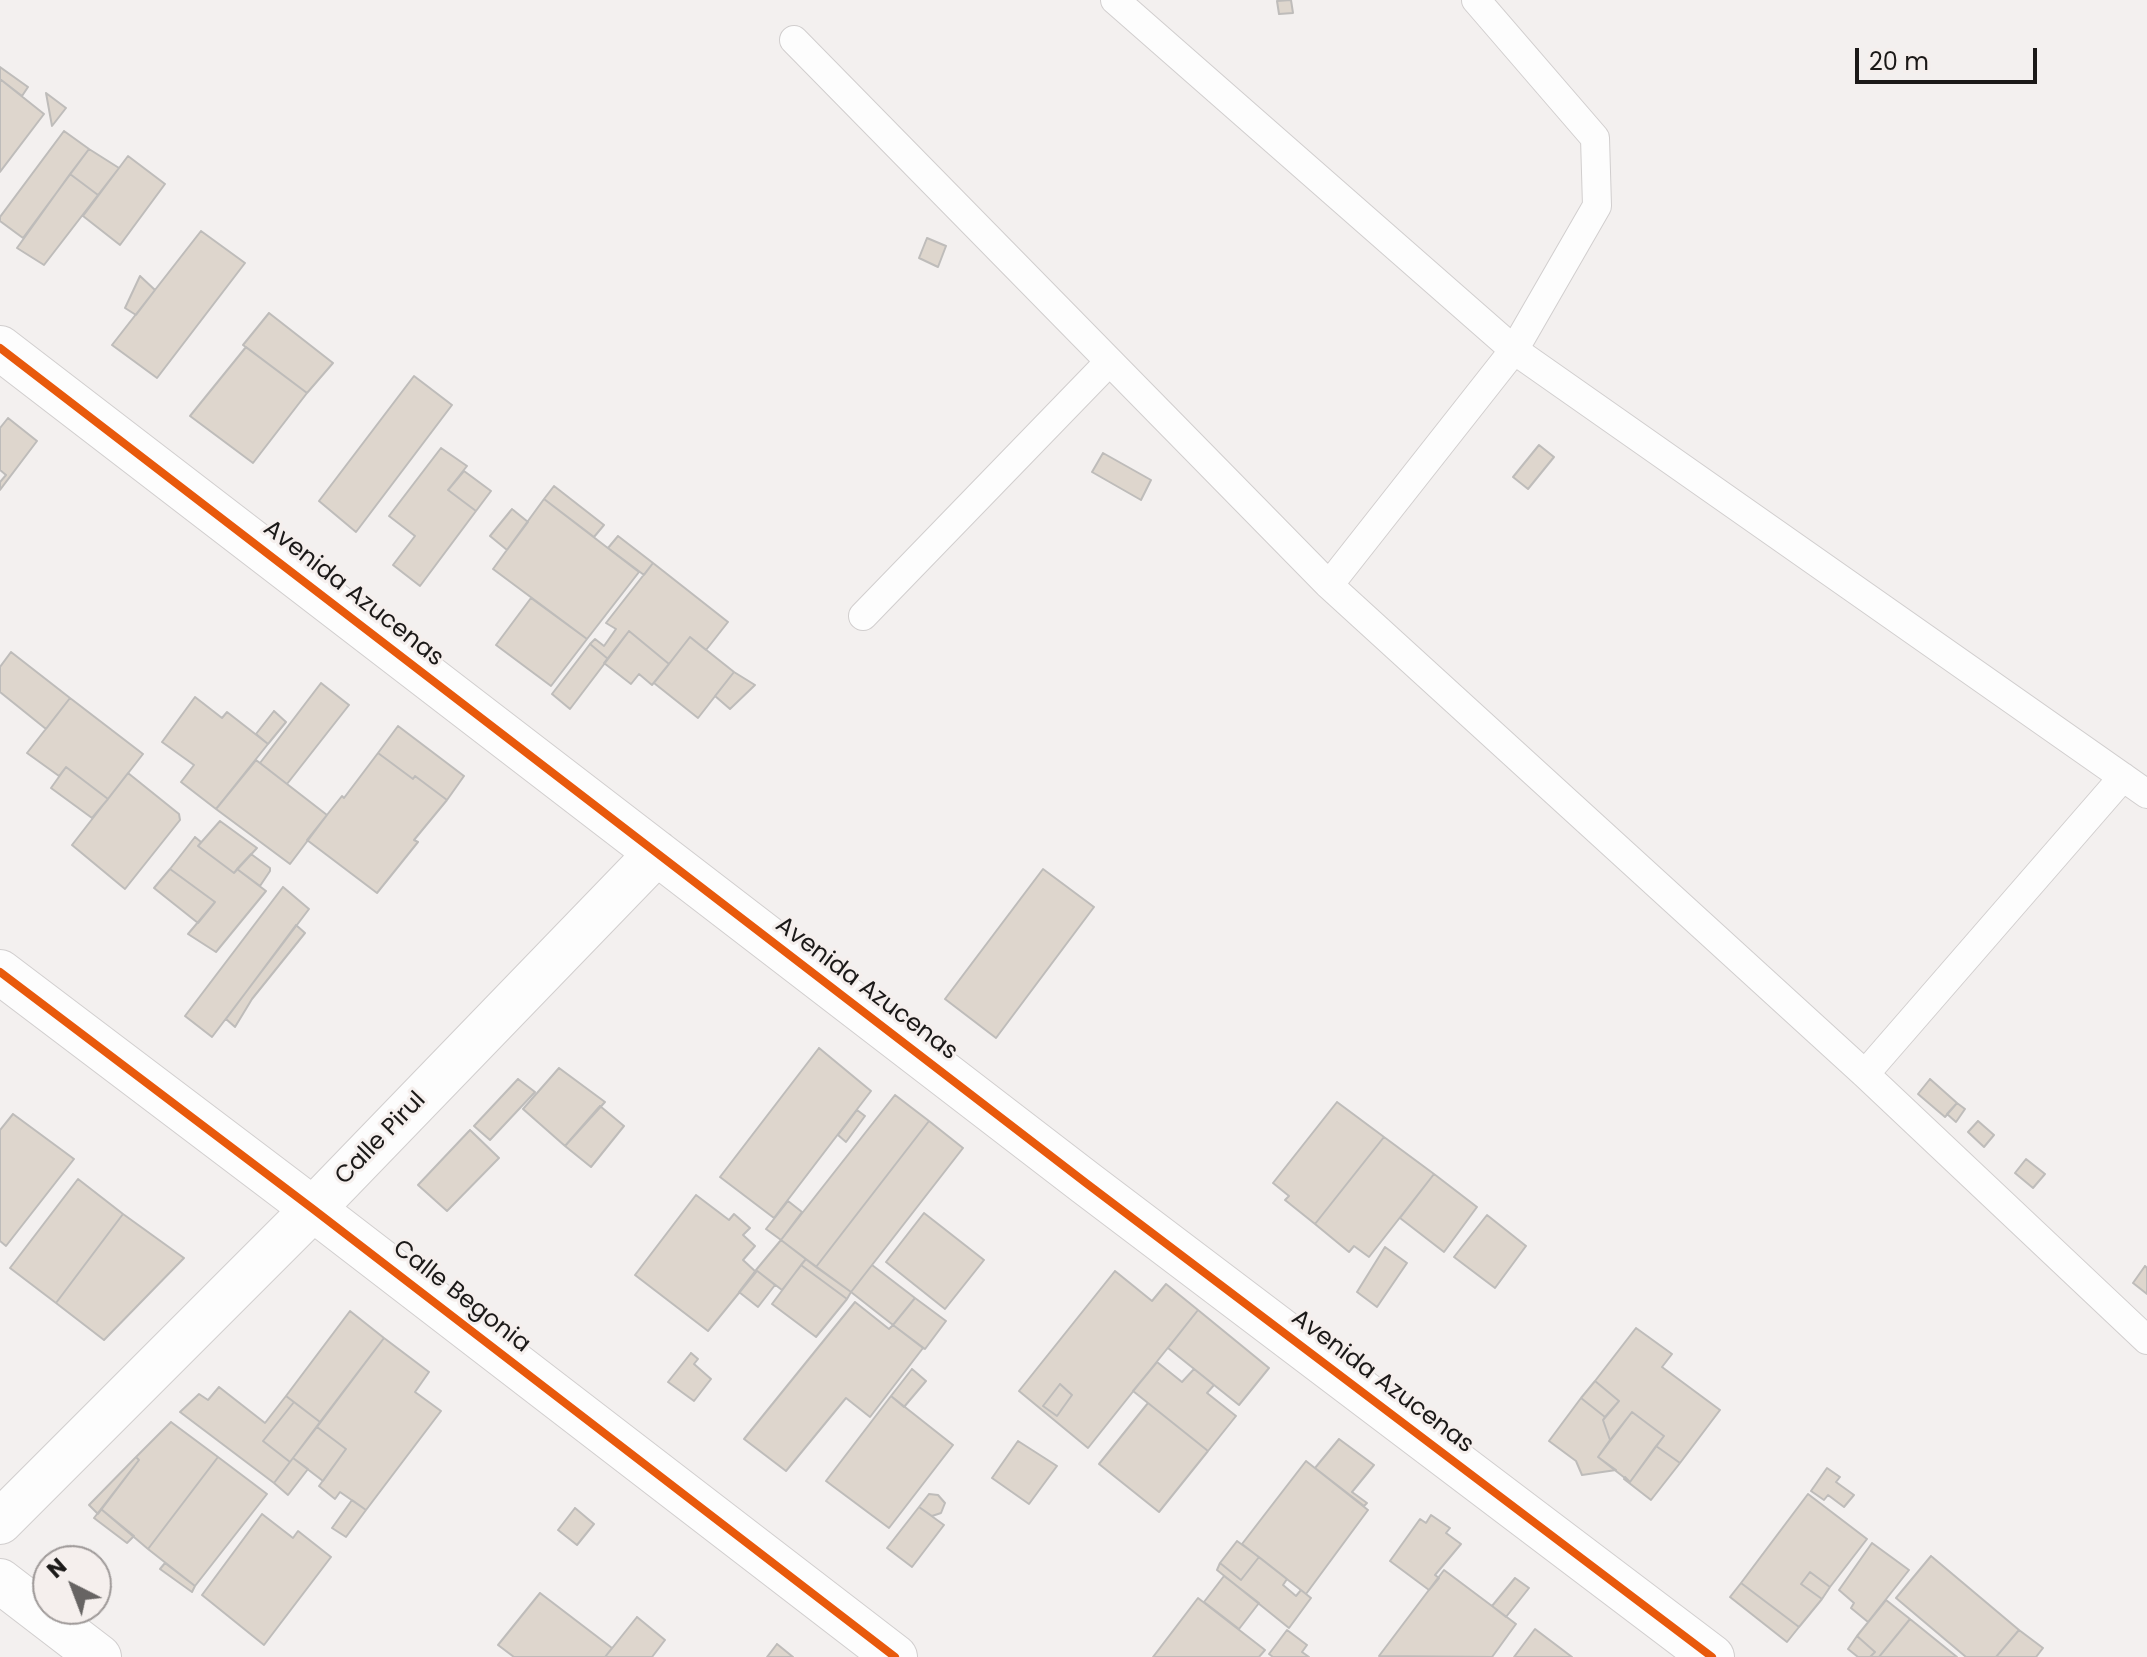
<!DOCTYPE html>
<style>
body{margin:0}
#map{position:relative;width:2147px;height:1657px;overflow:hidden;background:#f3f0ef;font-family:Poppins,sans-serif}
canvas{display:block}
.north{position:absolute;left:32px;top:1545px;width:80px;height:80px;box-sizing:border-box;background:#f5efed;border:2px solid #9e9998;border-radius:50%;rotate:318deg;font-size:22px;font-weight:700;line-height:32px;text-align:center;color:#1b1918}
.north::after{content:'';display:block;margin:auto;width:28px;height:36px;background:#676463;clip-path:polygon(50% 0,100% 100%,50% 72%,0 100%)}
.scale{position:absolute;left:1855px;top:48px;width:182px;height:36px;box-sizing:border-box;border:4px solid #1b1918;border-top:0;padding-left:10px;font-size:24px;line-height:28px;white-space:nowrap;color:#1b1918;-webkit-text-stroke:6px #f5efed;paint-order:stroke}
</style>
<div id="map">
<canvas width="2147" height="1657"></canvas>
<div class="north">N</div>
<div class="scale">20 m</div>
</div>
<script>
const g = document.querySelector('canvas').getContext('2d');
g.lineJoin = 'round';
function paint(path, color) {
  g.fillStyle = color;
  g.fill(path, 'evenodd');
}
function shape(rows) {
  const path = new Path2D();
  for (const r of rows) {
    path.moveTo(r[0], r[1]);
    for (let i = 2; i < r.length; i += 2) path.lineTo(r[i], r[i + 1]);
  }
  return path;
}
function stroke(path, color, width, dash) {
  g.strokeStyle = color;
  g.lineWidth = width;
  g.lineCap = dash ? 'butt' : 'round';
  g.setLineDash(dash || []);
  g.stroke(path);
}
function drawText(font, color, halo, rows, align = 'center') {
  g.font = font + ' Poppins,sans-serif';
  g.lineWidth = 6;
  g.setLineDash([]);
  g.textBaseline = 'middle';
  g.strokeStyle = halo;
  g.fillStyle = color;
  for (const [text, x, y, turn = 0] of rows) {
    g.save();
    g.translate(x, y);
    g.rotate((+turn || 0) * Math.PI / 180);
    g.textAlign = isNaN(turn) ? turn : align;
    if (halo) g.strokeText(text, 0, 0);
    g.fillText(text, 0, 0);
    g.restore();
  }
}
const building = shape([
 [1291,0,1293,13,1279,14,1277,1,1291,0],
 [0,67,28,87,22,96,0,79,0,67],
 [0,79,44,114,0,172,0,79],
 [46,93,66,108,52,126,46,93],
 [64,131,89,149,23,238,0,221,0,217,64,131],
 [89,149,119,168,98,195,70,174,89,149],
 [128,156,165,184,120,245,83,216,128,156],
 [70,174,98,195,44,265,17,248,70,174],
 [201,231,245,263,157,378,112,345,201,231],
 [927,238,946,246,938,267,919,258,927,238],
 [140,276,155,290,136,315,125,308,140,276],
 [269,313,333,363,307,393,243,345,269,313],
 [246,347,307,393,253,463,190,416,246,347],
 [414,376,452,405,356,532,319,501,414,376],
 [8,418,37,441,0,490,0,482,6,475,0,470,0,428,8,418],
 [1539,445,1554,457,1528,489,1513,477,1539,445],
 [441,448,467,466,448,490,476,511,420,586,393,565,415,536,389,516,441,448],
 [1103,453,1151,480,1141,500,1092,472,1103,453],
 [464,471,491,491,476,511,448,490,464,471],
 [554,486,604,525,594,537,544,499,554,486],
 [544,499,639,572,587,639,493,569,544,499],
 [512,509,528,522,507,550,490,536,512,509],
 [618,536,653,563,644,575,608,548,618,536],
 [653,563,728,622,706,650,690,637,669,664,629,631,608,659,590,644,595,639,604,646,616,629,606,623,653,563],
 [531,598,587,639,551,686,496,645,531,598],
 [629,631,669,664,652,685,639,674,631,684,604,663,629,631],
 [690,637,734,672,698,718,654,683,690,637],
 [590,644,608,659,570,709,552,694,590,644],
 [11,652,70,698,46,729,0,692,0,667,11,652],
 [734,672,755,685,730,709,715,696,734,672],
 [321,683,349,705,287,784,260,763,321,683],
 [195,697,222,718,227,712,268,744,216,809,181,782,194,765,162,742,195,697],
 [70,698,143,754,108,799,66,767,59,776,27,753,70,698],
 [274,711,286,722,268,744,256,734,274,711],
 [398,726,464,776,447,800,415,776,413,779,378,753,398,726],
 [378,753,413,779,415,776,447,800,414,840,418,842,377,893,307,840,342,796,344,798,378,753],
 [256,760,327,815,290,864,216,809,256,760],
 [66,767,108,799,92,818,51,788,66,767],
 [128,773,179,814,180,820,125,889,72,845,128,773],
 [220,821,257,848,234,873,198,846,220,821],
 [195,837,201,842,198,846,234,873,237,869,266,891,216,952,188,934,215,902,170,869,195,837],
 [251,854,270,868,270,871,260,886,237,869,251,854],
 [170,869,215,902,198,923,154,888,170,869],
 [1043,869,1094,907,996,1038,945,999,1043,869],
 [283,887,309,909,212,1037,185,1016,283,887],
 [296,925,305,933,252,999,235,1027,226,1019,296,925],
 [819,1048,871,1091,774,1218,720,1177,819,1048],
 [559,1068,605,1102,565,1146,523,1109,559,1068],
 [518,1079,535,1092,490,1140,474,1126,518,1079],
 [1930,1079,1957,1103,1945,1117,1918,1094,1930,1079],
 [895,1095,929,1121,816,1267,781,1240,895,1095],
 [1337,1102,1384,1137,1315,1224,1285,1200,1289,1196,1273,1183,1337,1102],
 [1957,1103,1965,1109,1956,1122,1947,1114,1957,1103],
 [600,1106,624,1126,591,1167,565,1146,600,1106],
 [857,1110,865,1116,846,1142,838,1135,857,1110],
 [13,1114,74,1159,6,1246,0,1241,0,1130,13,1114],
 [929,1121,963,1148,851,1292,816,1267,929,1121],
 [1978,1121,1994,1135,1984,1147,1968,1132,1978,1121],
 [470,1130,499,1158,447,1211,418,1185,470,1130],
 [1384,1137,1434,1174,1369,1257,1354,1246,1349,1252,1315,1224,1384,1137],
 [2026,1159,2045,1174,2033,1188,2015,1173,2026,1159],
 [1434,1174,1477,1207,1444,1252,1400,1218,1434,1174],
 [78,1179,123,1214,56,1303,10,1268,78,1179],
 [696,1195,729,1220,734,1214,750,1228,743,1235,755,1246,743,1260,756,1272,708,1331,635,1275,696,1195],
 [788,1201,802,1212,781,1240,766,1229,788,1201],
 [924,1213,984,1260,945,1309,886,1262,924,1213],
 [123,1214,184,1258,104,1340,56,1303,123,1214],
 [1487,1215,1526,1246,1495,1288,1454,1257,1487,1215],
 [781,1240,806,1259,782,1290,756,1270,781,1240],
 [1385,1247,1407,1263,1377,1307,1357,1292,1385,1247],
 [806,1259,851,1292,847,1299,801,1265,806,1259],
 [801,1265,847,1299,816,1337,772,1304,801,1265],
 [872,1265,915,1298,893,1325,851,1292,872,1265],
 [2145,1266,2147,1268,2147,1294,2133,1283,2145,1266],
 [756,1270,775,1285,758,1307,739,1292,756,1270],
 [1115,1271,1152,1301,1166,1284,1198,1310,1088,1448,1019,1391,1115,1271],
 [1060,1384,1072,1395,1057,1416,1043,1406,1060,1384],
 [915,1298,946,1321,925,1349,893,1325,915,1298],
 [855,1302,889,1329,893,1325,923,1348,870,1417,846,1398,786,1471,744,1439,855,1302],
 [1198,1310,1269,1368,1239,1405,1168,1348,1198,1310],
 [350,1311,384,1338,320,1422,286,1396,350,1311],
 [1636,1328,1672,1354,1662,1367,1720,1410,1680,1463,1656,1446,1664,1436,1632,1412,1610,1440,1603,1420,1619,1401,1595,1381,1636,1328],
 [384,1338,429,1372,415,1392,441,1411,366,1510,340,1492,335,1499,319,1486,346,1449,317,1427,384,1338],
 [691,1353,698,1359,694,1364,711,1379,694,1401,668,1382,691,1353],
 [1157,1362,1182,1382,1194,1369,1214,1385,1207,1393,1236,1416,1208,1451,1133,1391,1157,1362],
 [912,1369,926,1381,904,1407,891,1396,912,1369],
 [1595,1381,1619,1401,1605,1417,1581,1398,1595,1381],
 [1060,1384,1072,1395,1057,1416,1043,1406,1060,1384],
 [219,1387,265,1423,286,1396,294,1402,263,1441,290,1462,274,1483,180,1412,199,1394,208,1400,219,1387],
 [891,1396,953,1445,889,1528,826,1481,891,1396],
 [1581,1398,1605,1417,1603,1420,1610,1440,1598,1457,1616,1470,1582,1475,1576,1461,1549,1441,1581,1398],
 [294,1402,320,1422,290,1462,263,1441,294,1402],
 [1148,1403,1208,1451,1159,1512,1099,1464,1148,1403],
 [1632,1412,1664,1436,1630,1482,1598,1457,1632,1412],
 [171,1422,218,1457,148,1549,101,1509,139,1460,136,1457,171,1422],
 [317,1427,346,1449,323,1481,293,1458,317,1427],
 [1339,1439,1374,1465,1352,1492,1367,1503,1364,1506,1315,1468,1339,1439],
 [1018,1441,1057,1466,1029,1504,992,1478,1018,1441],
 [1656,1446,1680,1463,1651,1500,1624,1479,1625,1477,1630,1482,1656,1446],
 [136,1457,139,1460,98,1514,89,1505,136,1457],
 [218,1457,267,1494,195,1586,148,1549,218,1457],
 [293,1458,308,1469,288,1495,274,1483,293,1458],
 [1306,1461,1368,1510,1306,1594,1242,1544,1306,1461],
 [1827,1468,1840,1477,1836,1482,1854,1495,1844,1507,1828,1495,1824,1500,1811,1491,1827,1468],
 [929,1494,938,1495,945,1503,941,1513,932,1516,919,1507,929,1494],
 [1808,1494,1867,1539,1830,1587,1810,1572,1801,1584,1822,1599,1799,1627,1741,1583,1808,1494],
 [352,1500,366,1510,346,1537,332,1528,352,1500],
 [919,1507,944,1525,912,1567,887,1548,919,1507],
 [575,1508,594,1524,577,1545,558,1530,575,1508],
 [101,1509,134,1536,127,1543,94,1518,101,1509],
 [262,1514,293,1538,298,1531,331,1557,264,1645,202,1595,262,1514],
 [1431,1515,1450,1528,1446,1533,1461,1544,1435,1575,1439,1578,1429,1590,1390,1561,1420,1519,1426,1523,1431,1515],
 [1237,1541,1259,1557,1241,1580,1220,1563,1237,1541],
 [1872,1543,1909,1570,1868,1622,1851,1608,1854,1603,1839,1590,1872,1543],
 [1931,1556,2019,1630,1996,1657,1966,1657,1896,1598,1931,1556],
 [1259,1557,1287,1579,1283,1585,1296,1596,1301,1590,1311,1598,1289,1628,1217,1570,1220,1563,1241,1580,1259,1557],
 [165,1563,195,1586,192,1592,160,1569,165,1563],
 [1444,1570,1516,1624,1495,1653,1492,1657,1379,1656,1444,1570],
 [1810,1572,1830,1587,1822,1599,1801,1584,1810,1572],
 [1224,1576,1259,1603,1239,1629,1204,1602,1224,1576],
 [1515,1578,1529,1588,1506,1617,1492,1606,1515,1578],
 [1741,1583,1799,1627,1787,1642,1730,1597,1741,1583],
 [540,1593,612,1648,605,1657,514,1657,498,1645,540,1593],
 [1198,1598,1265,1650,1259,1657,1153,1657,1198,1598],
 [1886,1600,1910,1619,1879,1657,1870,1657,1875,1652,1857,1636,1886,1600],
 [637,1617,665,1640,652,1657,605,1657,637,1617],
 [1910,1619,1957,1657,1879,1657,1910,1619],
 [1535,1629,1572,1657,1514,1657,1535,1629],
 [1287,1630,1307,1645,1302,1652,1309,1657,1273,1657,1269,1654,1287,1630],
 [2019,1630,2043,1648,2036,1657,1996,1657,2019,1630],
 [1857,1636,1875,1652,1870,1657,1858,1657,1848,1649,1857,1636],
 [777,1644,793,1657,767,1657,777,1644]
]);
const lane = shape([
 [1115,0,1514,350,2147,794],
 [794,40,1329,585,1865,1074,2147,1340],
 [1329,585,1514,350,1597,206,1595,138,1476,0],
 [863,616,1109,362],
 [1865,1074,2123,777]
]);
const street = shape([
 [0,348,1086,1183,1712,1657],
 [0,972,313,1209,895,1657],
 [0,1522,313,1209,657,853],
 [0,1581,99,1657]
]);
const cycleway = shape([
 [0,348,1086,1183,1712,1657],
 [0,972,313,1209,895,1657]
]);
const streetNames = [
 ["Avenida Azucenas",353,594,38],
 ["Avenida Azucenas",866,989,37],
 ["Calle Pirul",381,1139,-46],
 ["Calle Begonia",461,1297,38],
 ["Avenida Azucenas",1382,1382,37]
];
paint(building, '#ded6cd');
stroke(building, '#bebcba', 2);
stroke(lane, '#d1cece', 30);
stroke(street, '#d1cece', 46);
stroke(lane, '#fdfdfd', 28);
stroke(street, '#fdfdfd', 44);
stroke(cycleway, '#e8590c', 8);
drawText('24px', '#1b1918', '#f5efed', streetNames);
</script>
